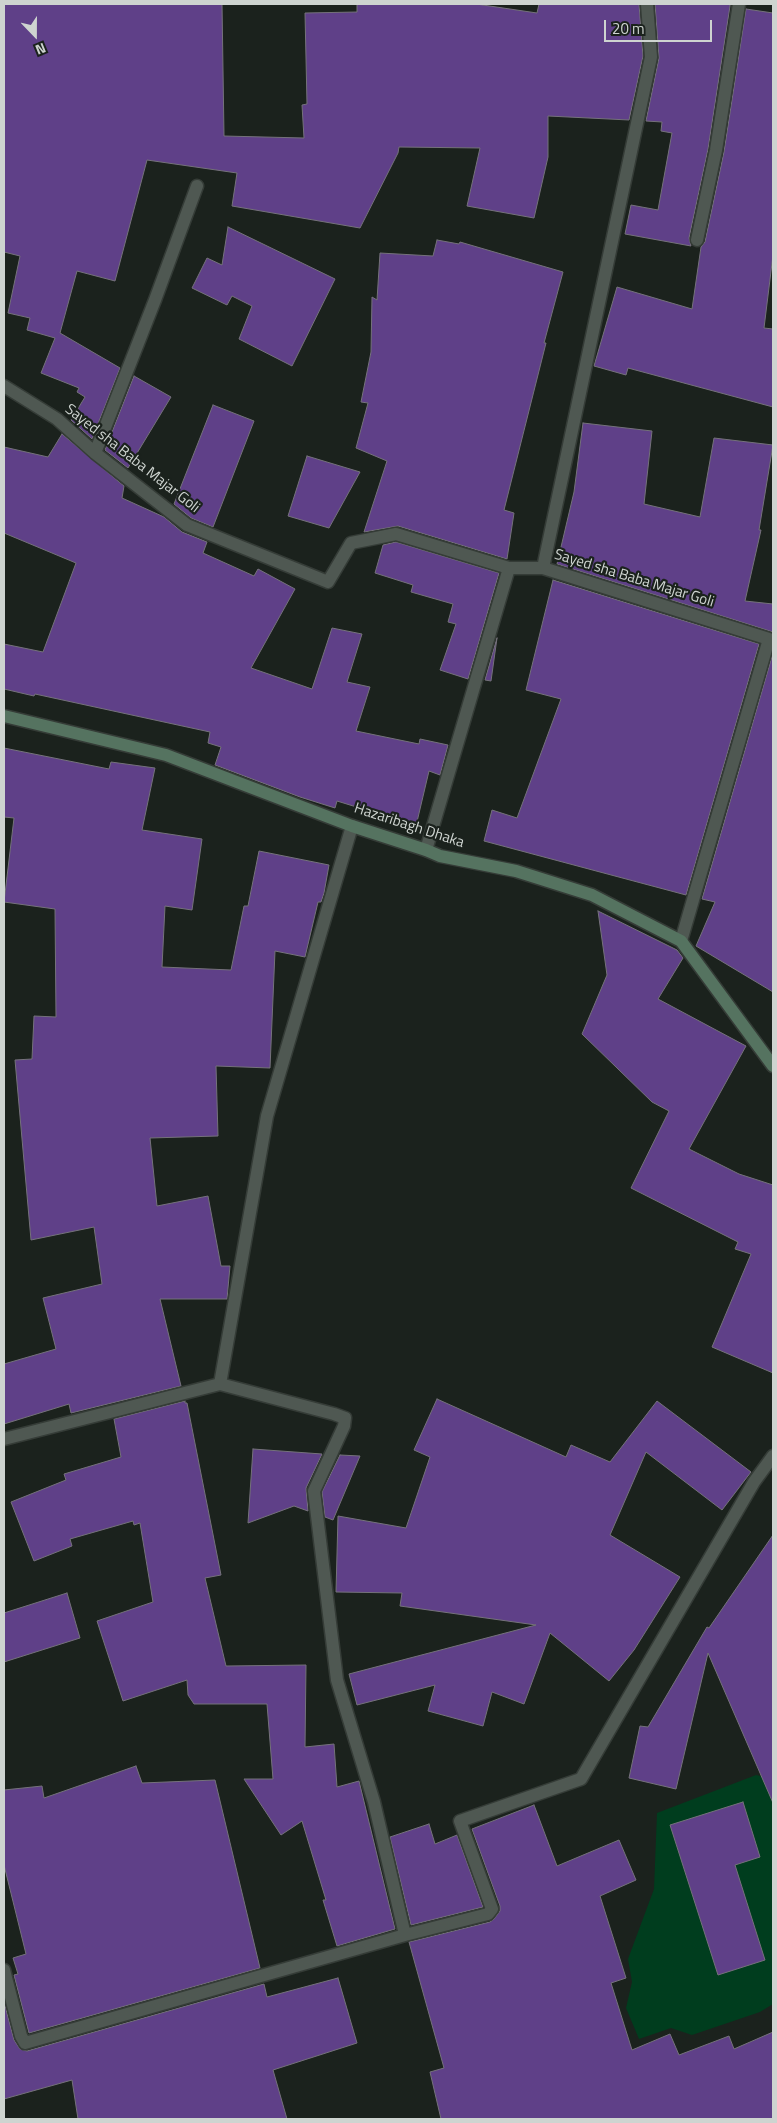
<!DOCTYPE html>
<style>
body{margin:0}
#map{position:relative;width:777px;height:2123px;overflow:hidden;background:#1b221d;font-family:"Titillium Web",sans-serif}
canvas{display:block}
.frame{position:absolute;inset:0;border:5px solid #ced4d0;pointer-events:none}
.north{position:absolute;left:10px;top:10px;width:50px;height:50px;-webkit-text-stroke:4px #1b221d;paint-order:stroke;rotate:158deg;font-size:14px;font-weight:700;line-height:20px;text-align:center;color:#ced4d0}
.north::after{content:'';display:block;margin:auto;width:18px;height:22px;background:#ced4d0;clip-path:polygon(50% 0,100% 100%,50% 72%,0 100%)}
.scale{position:absolute;left:604px;top:20px;width:108px;height:22px;box-sizing:border-box;border:2px solid #ced4d0;border-top:0;padding-left:6px;font-size:15px;line-height:18px;white-space:nowrap;color:#ced4d0;-webkit-text-stroke:4px #1b221d;paint-order:stroke}
</style>
<div id="map">
<canvas width="777" height="2123"></canvas>
<div class="frame"></div>
<div class="north">N</div>
<div class="scale">20 m</div>
</div>
<script>
const g = document.querySelector('canvas').getContext('2d');
g.lineJoin = 'round';
function paint(path, color) {
  g.fillStyle = color;
  g.fill(path, 'evenodd');
}
function shape(rows) {
  const path = new Path2D();
  for (const r of rows) {
    path.moveTo(r[0], r[1]);
    for (let i = 2; i < r.length; i += 2) path.lineTo(r[i], r[i + 1]);
  }
  return path;
}
function stroke(path, color, width, dash) {
  g.strokeStyle = color;
  g.lineWidth = width;
  g.lineCap = dash ? 'butt' : 'round';
  g.setLineDash(dash || []);
  g.stroke(path);
}
function drawText(font, color, halo, rows, align = 'center') {
  g.font = font + ' "Titillium Web",sans-serif';
  g.lineWidth = 4.5;
  g.setLineDash([]);
  g.textBaseline = 'middle';
  g.strokeStyle = halo;
  g.fillStyle = color;
  for (const [text, x, y, turn = 0] of rows) {
    g.save();
    g.translate(x, y);
    g.rotate((+turn || 0) * Math.PI / 180);
    g.textAlign = isNaN(turn) ? turn : align;
    if (halo) g.strokeText(text, 0, 0);
    g.fillText(text, 0, 0);
    g.restore();
  }
}
const green = shape([
 [756,1775,773,1779,773,2004,760,2012,692,2035,671,2028,639,2039,626,2008,632,1982,628,1959,654,1889,657,1813]
]);
const building = shape([
 [4,4,222,4,224,136,304,138,302,105,307,104,305,13,357,12,357,4,476,4,537,13,539,4,639,4,643,56,629,120,548,116,548,157,534,218,467,206,480,148,399,147,398,153,360,228,232,206,237,173,147,160,115,281,77,271,60,333,120,368,92,439,71,420,85,397,77,392,79,388,41,373,55,338,27,330,30,318,8,313,20,256,4,252,4,4],
 [655,4,730,4,730,6,708,149,689,238,691,246,625,234,631,205,658,210,672,133,661,131,662,122,646,121,659,58,655,4],
 [746,9,773,13,773,255,764,328,773,329,773,407,628,368,626,375,594,366,617,287,692,309,701,247,705,242,724,152,746,9],
 [228,227,335,279,292,366,239,339,252,306,232,296,227,305,192,288,207,258,222,265,228,227],
 [437,240,459,244,460,242,563,272,544,343,546,343,504,510,514,513,507,559,398,526,364,532,387,461,356,448,368,403,361,402,371,352,372,297,377,300,380,253,433,256,437,240],
 [134,376,171,397,128,468,105,450,134,376],
 [213,405,254,421,213,527,191,518,174,504,213,405],
 [583,423,652,431,644,504,700,517,714,438,773,445,759,530,761,530,745,601,773,604,773,632,557,564,574,492,583,423],
 [62,434,124,486,122,498,164,517,182,532,207,542,203,553,254,576,258,569,295,589,251,668,312,689,332,628,362,634,347,682,370,687,356,731,419,744,420,739,448,745,440,775,429,771,416,826,388,819,389,817,337,801,335,808,300,797,215,765,221,747,208,743,210,732,35,694,34,696,4,689,4,644,43,652,76,563,4,533,4,447,48,457,62,434],
 [307,456,360,472,329,528,288,516,307,456],
 [396,542,499,573,468,679,440,670,456,624,448,622,453,604,411,592,413,585,375,573,383,545,396,542],
 [553,580,759,644,686,895,484,841,492,810,517,818,561,699,526,690,553,580],
 [497,638,491,681,485,680,497,638],
 [773,653,773,992,696,946,715,902,702,899,773,653],
 [4,748,109,769,111,762,155,768,142,830,202,839,192,910,165,906,162,967,231,970,244,906,248,906,259,851,329,865,324,893,321,902,318,902,305,957,275,951,270,1068,216,1066,218,1136,150,1138,157,1206,208,1196,221,1266,230,1266,227,1299,160,1299,181,1386,71,1413,69,1404,4,1424,4,1364,56,1349,43,1298,102,1284,94,1227,31,1240,15,1060,32,1059,34,1016,56,1017,55,909,4,902,14,818,4,817,4,748],
 [598,911,677,950,683,958,658,999,746,1046,689,1149,739,1174,773,1185,773,1373,712,1347,751,1254,735,1249,738,1242,631,1188,669,1111,652,1102,582,1034,607,975,598,911],
 [437,1399,566,1457,571,1445,610,1462,657,1401,751,1472,722,1510,646,1452,610,1535,680,1577,634,1650,609,1681,550,1633,524,1704,492,1692,483,1726,428,1711,435,1685,357,1705,349,1674,536,1625,400,1606,402,1593,336,1592,338,1516,406,1528,430,1457,414,1450,437,1399],
 [185,1401,185,1403,187,1403,221,1575,205,1578,226,1666,306,1665,305,1747,334,1744,337,1787,359,1781,395,1929,337,1946,323,1900,326,1900,302,1821,281,1835,244,1779,273,1779,267,1704,194,1704,188,1695,187,1680,123,1701,97,1621,153,1602,140,1523,134,1525,133,1521,70,1539,72,1546,34,1561,11,1502,66,1480,64,1474,121,1457,114,1419,185,1401],
 [253,1449,322,1454,306,1488,308,1511,294,1506,248,1523,253,1449],
 [340,1455,360,1456,333,1520,325,1517,322,1492,340,1455],
 [773,1535,773,1803,708,1653,676,1789,629,1778,640,1726,648,1727,707,1627,709,1628,773,1535],
 [67,1593,80,1638,4,1662,4,1613,67,1593],
 [136,1766,142,1783,215,1780,260,1968,29,2033,14,1975,18,1974,13,1958,26,1954,4,1865,4,1790,42,1786,44,1798,136,1766],
 [743,1802,760,1857,735,1865,765,1960,718,1975,670,1825,743,1802],
 [534,1805,557,1866,619,1840,636,1880,600,1896,626,1978,611,1983,632,2050,670,2034,679,2055,729,2036,734,2049,773,2032,773,2119,441,2119,430,2072,444,2068,409,1942,490,1922,494,1919,500,1911,500,1906,472,1829,534,1805],
 [429,1824,435,1844,457,1835,483,1907,411,1925,390,1837,429,1824],
 [338,1978,357,2043,273,2070,287,2119,78,2119,72,2080,4,2099,4,2002,14,2040,20,2049,27,2051,264,1984,267,1997,338,1978]
]);
const street = shape([
 [697,240,716,150,739,4],
 [4,386,57,419,95,453,187,525,328,582,351,543,396,534,509,568,543,568,769,639,681,941],
 [95,453,155,300,197,186],
 [543,568,651,57,647,4],
 [352,826,267,1116,220,1384,334,1414,345,1418,344,1426,314,1491,337,1680,374,1802,405,1935],
 [426,850,509,568],
 [4,1439,220,1384],
 [4,1970,21,2036,25,2043,405,1935,488,1914,492,1909,460,1821,581,1779,754,1482,773,1456]
]);
const secondary = shape([
 [4,716,166,755,352,826,426,850,440,856,516,871,592,895,681,941,773,1066]
]);
const streetNames = [
 ["Sayed sha Baba Majar Goli",132,459,38],
 ["Sayed sha Baba Majar Goli",634,579,17],
 ["Hazaribagh Dhaka",409,826,18]
];
paint(green, '#003d1e');
paint(building, '#5f4088');
stroke(building, '#75727b', 1);
stroke(street, '#353c37', 15);
stroke(secondary, '#353c37', 15);
stroke(street, '#4f5852', 12);
stroke(secondary, '#557360', 12);
drawText('15px', '#ced4d0', '#1b221d', streetNames);
</script>
